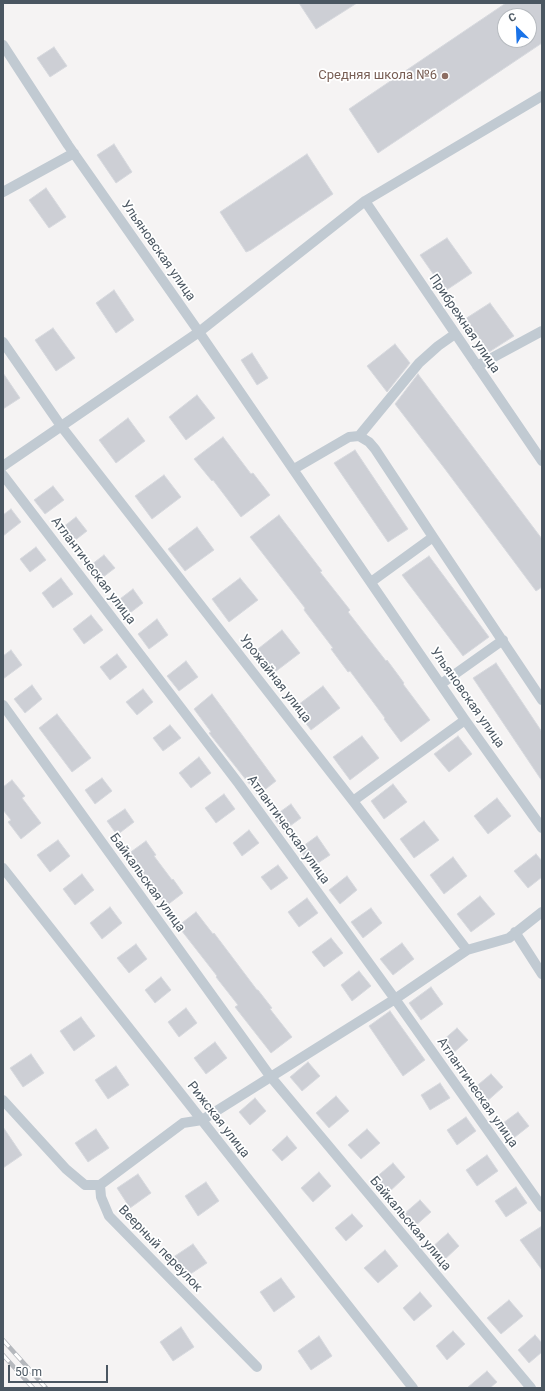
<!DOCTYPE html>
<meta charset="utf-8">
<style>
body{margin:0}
#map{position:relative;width:545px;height:1391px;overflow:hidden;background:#f5f3f3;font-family:Roboto,sans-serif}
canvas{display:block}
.frame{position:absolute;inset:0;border:4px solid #4a5661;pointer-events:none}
.north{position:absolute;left:497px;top:8px;width:40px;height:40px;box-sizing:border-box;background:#fff;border:1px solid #b7bbc0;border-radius:50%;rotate:336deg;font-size:11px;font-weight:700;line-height:16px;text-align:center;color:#4a5661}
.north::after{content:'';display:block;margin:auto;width:14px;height:18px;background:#1a73e8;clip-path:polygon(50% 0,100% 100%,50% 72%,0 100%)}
.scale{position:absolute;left:8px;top:1365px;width:100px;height:18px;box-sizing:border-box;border:2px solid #4a5661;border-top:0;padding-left:5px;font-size:12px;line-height:14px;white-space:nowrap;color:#4a5661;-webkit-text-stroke:3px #fff;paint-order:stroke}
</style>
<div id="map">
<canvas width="545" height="1391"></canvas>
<div class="frame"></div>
<div class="north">С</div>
<div class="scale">50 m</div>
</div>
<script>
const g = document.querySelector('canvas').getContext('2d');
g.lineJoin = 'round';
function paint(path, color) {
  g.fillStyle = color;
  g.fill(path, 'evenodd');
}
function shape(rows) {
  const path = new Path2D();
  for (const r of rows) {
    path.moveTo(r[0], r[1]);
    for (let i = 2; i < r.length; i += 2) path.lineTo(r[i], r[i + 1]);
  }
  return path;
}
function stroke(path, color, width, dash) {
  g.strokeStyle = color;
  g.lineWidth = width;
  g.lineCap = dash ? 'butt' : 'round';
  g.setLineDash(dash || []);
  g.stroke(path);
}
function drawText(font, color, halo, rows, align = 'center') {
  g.font = font + ' Roboto,sans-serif';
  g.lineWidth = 3.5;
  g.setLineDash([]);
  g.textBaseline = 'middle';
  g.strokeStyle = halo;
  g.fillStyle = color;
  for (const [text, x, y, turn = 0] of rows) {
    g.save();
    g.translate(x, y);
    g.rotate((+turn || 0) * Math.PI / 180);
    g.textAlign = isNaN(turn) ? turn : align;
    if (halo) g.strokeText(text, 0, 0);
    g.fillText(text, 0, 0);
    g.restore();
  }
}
const building = shape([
 [299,3,357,3,316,29,299,3],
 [506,3,542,3,542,43,378,153,349,109,506,3],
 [505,16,529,16,529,40,505,40,505,16],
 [54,47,67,66,50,77,37,58,54,47],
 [114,144,132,172,116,183,97,155,114,144],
 [307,154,333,194,251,250,246,252,220,212,307,154],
 [46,188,66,217,49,228,29,200,46,188],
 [447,238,472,273,445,291,420,255,447,238],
 [114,290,134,320,116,333,96,303,114,290],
 [490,303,514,336,489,352,465,319,490,303],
 [53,328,75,358,56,371,35,340,53,328],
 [395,344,410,363,387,392,367,366,395,344],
 [252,353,268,378,257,385,241,360,252,353],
 [3,373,20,398,3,409,3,373],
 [418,374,542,539,542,587,536,591,445,469,395,404,418,374],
 [197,395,215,418,186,440,169,417,197,395],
 [128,418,145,441,116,463,99,440,128,418],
 [223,437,251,474,253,473,270,495,241,517,213,480,212,481,194,459,223,437],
 [355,450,408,529,388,542,334,463,355,450],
 [164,475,181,497,152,519,135,496,164,475],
 [53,486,64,500,45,514,34,500,53,486],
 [11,509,21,522,3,536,3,515,11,509],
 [279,515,322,571,320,572,350,610,348,612,386,661,387,660,404,683,403,684,430,720,401,742,384,719,385,718,350,671,348,672,331,649,333,648,304,610,305,608,250,537,279,515],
 [76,517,87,531,69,545,58,531,76,517],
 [197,527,214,550,185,571,168,549,197,527],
 [36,547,46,560,30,572,20,559,36,547],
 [104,555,115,568,98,581,87,568,104,555],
 [429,556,489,637,463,656,402,575,429,556],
 [61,578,73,594,53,608,42,593,61,578],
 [240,578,258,600,229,622,212,599,240,578],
 [133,589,143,603,126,616,116,602,133,589],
 [91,615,103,630,84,644,73,629,91,615],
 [157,619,168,635,149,649,138,634,157,619],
 [282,630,300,653,271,675,254,652,282,630],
 [11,650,22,665,3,679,3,656,11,650],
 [117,654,127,667,110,680,100,667,117,654],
 [186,661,198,677,179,691,167,676,186,661],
 [496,663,542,732,542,781,473,678,496,663],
 [32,685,42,699,25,713,14,699,32,685],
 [323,686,340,708,311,730,294,708,323,686],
 [143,689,153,702,137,715,126,702,143,689],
 [212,694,276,781,258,795,209,733,211,732,194,709,212,694],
 [57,714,91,758,72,772,39,728,57,714],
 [170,725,181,738,163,751,153,738,170,725],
 [362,736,379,758,350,780,333,757,362,736],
 [458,736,472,754,449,772,434,754,458,736],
 [199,757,211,773,191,788,179,773,199,757],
 [102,778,112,791,95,804,85,790,102,778],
 [12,780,25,796,22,798,41,823,21,839,8,822,11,820,3,810,3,787,12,780],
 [393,784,407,802,384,819,371,801,393,784],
 [224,794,235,809,216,823,205,808,224,794],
 [497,798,511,816,488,834,474,816,497,798],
 [291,804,301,818,283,831,273,817,291,804],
 [125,809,134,822,117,835,107,821,125,809],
 [424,821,439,840,414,858,400,839,424,821],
 [249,830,259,843,242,856,233,843,249,830],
 [317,836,330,855,312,867,299,849,317,836],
 [58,840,70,856,50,872,37,855,58,840],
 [146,841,156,855,154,856,172,880,173,879,183,893,166,906,128,854,146,841],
 [536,854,542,861,542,877,528,888,514,871,536,854],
 [453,857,467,876,444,894,430,875,453,857],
 [278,865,288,878,271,890,261,877,278,865],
 [82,874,94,890,75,905,63,889,82,874],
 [347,876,357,890,340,904,329,890,347,876],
 [480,896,495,914,471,932,457,914,480,896],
 [307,898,318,913,299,927,288,912,307,898],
 [110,907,122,923,102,939,90,923,110,907],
 [371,908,382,923,363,938,351,922,371,908],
 [196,912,213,934,214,933,257,990,258,990,272,1008,270,1009,292,1037,271,1053,235,1007,238,1005,216,977,217,976,178,926,196,912],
 [331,938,343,953,324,967,312,952,331,938],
 [402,943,414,959,393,975,380,959,402,943],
 [136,944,147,959,129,973,117,958,136,944],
 [359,971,371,986,352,1001,341,985,359,971],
 [161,977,171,990,155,1003,145,990,161,977],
 [431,987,443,1004,421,1020,409,1003,431,987],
 [186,1008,197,1023,179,1037,168,1022,186,1008],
 [390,1011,425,1060,403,1076,369,1026,390,1011],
 [81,1017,95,1036,74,1051,60,1031,81,1017],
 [457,1028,468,1040,452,1054,441,1042,457,1028],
 [215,1042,227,1058,206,1074,194,1058,215,1042],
 [31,1054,44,1073,23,1087,10,1068,31,1054],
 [308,1062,320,1076,302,1091,290,1077,308,1062],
 [116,1066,129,1085,108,1099,95,1080,116,1066],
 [491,1074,503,1087,485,1103,473,1089,491,1074],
 [440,1083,450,1098,430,1110,421,1095,440,1083],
 [336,1096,349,1111,329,1128,316,1113,336,1096],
 [255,1098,266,1111,250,1125,239,1112,255,1098],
 [518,1112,529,1126,510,1141,499,1126,518,1112],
 [466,1117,476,1131,457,1145,447,1130,466,1117],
 [3,1127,22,1155,3,1168,3,1127],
 [96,1129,109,1148,88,1162,75,1143,96,1129],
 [367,1129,380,1143,361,1159,348,1145,367,1129],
 [287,1136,297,1148,282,1161,272,1150,287,1136],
 [487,1155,498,1171,477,1186,466,1170,487,1155],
 [393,1163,405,1177,387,1194,374,1179,393,1163],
 [319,1172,331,1186,313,1202,301,1188,319,1172],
 [138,1174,151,1193,130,1208,117,1188,138,1174],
 [206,1182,219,1201,198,1216,185,1196,206,1182],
 [516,1187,527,1203,506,1217,495,1201,516,1187],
 [420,1200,431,1212,415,1226,404,1214,420,1200],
 [352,1214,363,1226,346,1241,335,1228,352,1214],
 [542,1226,542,1270,520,1240,542,1226],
 [448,1233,459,1246,443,1261,431,1248,448,1233],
 [193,1244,207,1263,186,1277,172,1258,193,1244],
 [385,1250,398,1266,378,1283,364,1268,385,1250],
 [281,1278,295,1297,274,1312,260,1292,281,1278],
 [420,1292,432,1306,414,1321,403,1308,420,1292],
 [509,1300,523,1316,501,1334,487,1318,509,1300],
 [181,1327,194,1347,173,1361,160,1342,181,1327],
 [453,1331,465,1344,447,1360,436,1346,453,1331],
 [535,1335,542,1343,542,1352,529,1363,518,1350,535,1335],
 [319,1336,332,1356,311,1370,298,1351,319,1336],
 [487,1371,497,1382,490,1388,467,1388,487,1371]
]);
const minor = shape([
 [3,45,68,145,199,332,465,720,542,828],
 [3,192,74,153],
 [365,201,542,461],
 [3,342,61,426,353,801,467,950],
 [477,366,542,331],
 [359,436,419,363,438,346,455,334],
 [3,466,199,332,365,201,542,96],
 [294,469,349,437,359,436,369,442,375,449,433,537,371,582],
 [3,475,239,784,395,999,542,1207],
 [433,537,542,700],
 [441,684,503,640],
 [3,705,270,1076,531,1388],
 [353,801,465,720],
 [3,868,413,1388],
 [515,932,542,974],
 [3,1100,66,1169,85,1185,100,1185,101,1197,109,1216,257,1367],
 [100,1185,183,1123,202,1120,395,999,467,950,509,938,542,912]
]);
const rail = shape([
 [3,1340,46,1388],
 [3,1355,33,1388]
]);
const markers = [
 [445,76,4,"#8d6e63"]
];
const educationNames = [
 ["Средняя школа №6",437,76]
];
const streetNames = [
 ["Ульяновская улица",158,251,55],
 ["Прибрежная улица",464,324,56],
 ["Атлантическая улица",93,571,53],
 ["Урожайная улица",275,679,52],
 ["Ульяновская улица",467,698,55],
 ["Атлантическая улица",288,830,54],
 ["Байкальская улица",147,883,54],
 ["Атлантическая улица",477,1093,55],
 ["Рижская улица",218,1120,52],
 ["Байкальская улица",410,1224,50],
 ["Веерный переулок",160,1249,46]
];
paint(building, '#cdcfd5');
stroke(building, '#d7d9de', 1);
stroke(minor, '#c1cad2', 10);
stroke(rail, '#b5b8bd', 4.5);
stroke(rail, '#fff', 3, [9]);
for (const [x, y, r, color] of markers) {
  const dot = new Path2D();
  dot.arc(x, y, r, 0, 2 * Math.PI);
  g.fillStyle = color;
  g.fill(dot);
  stroke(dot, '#fff', 1.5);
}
drawText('13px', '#785e54', '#fff', educationNames, 'right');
drawText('13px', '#4a5661', '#fff', streetNames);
</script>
